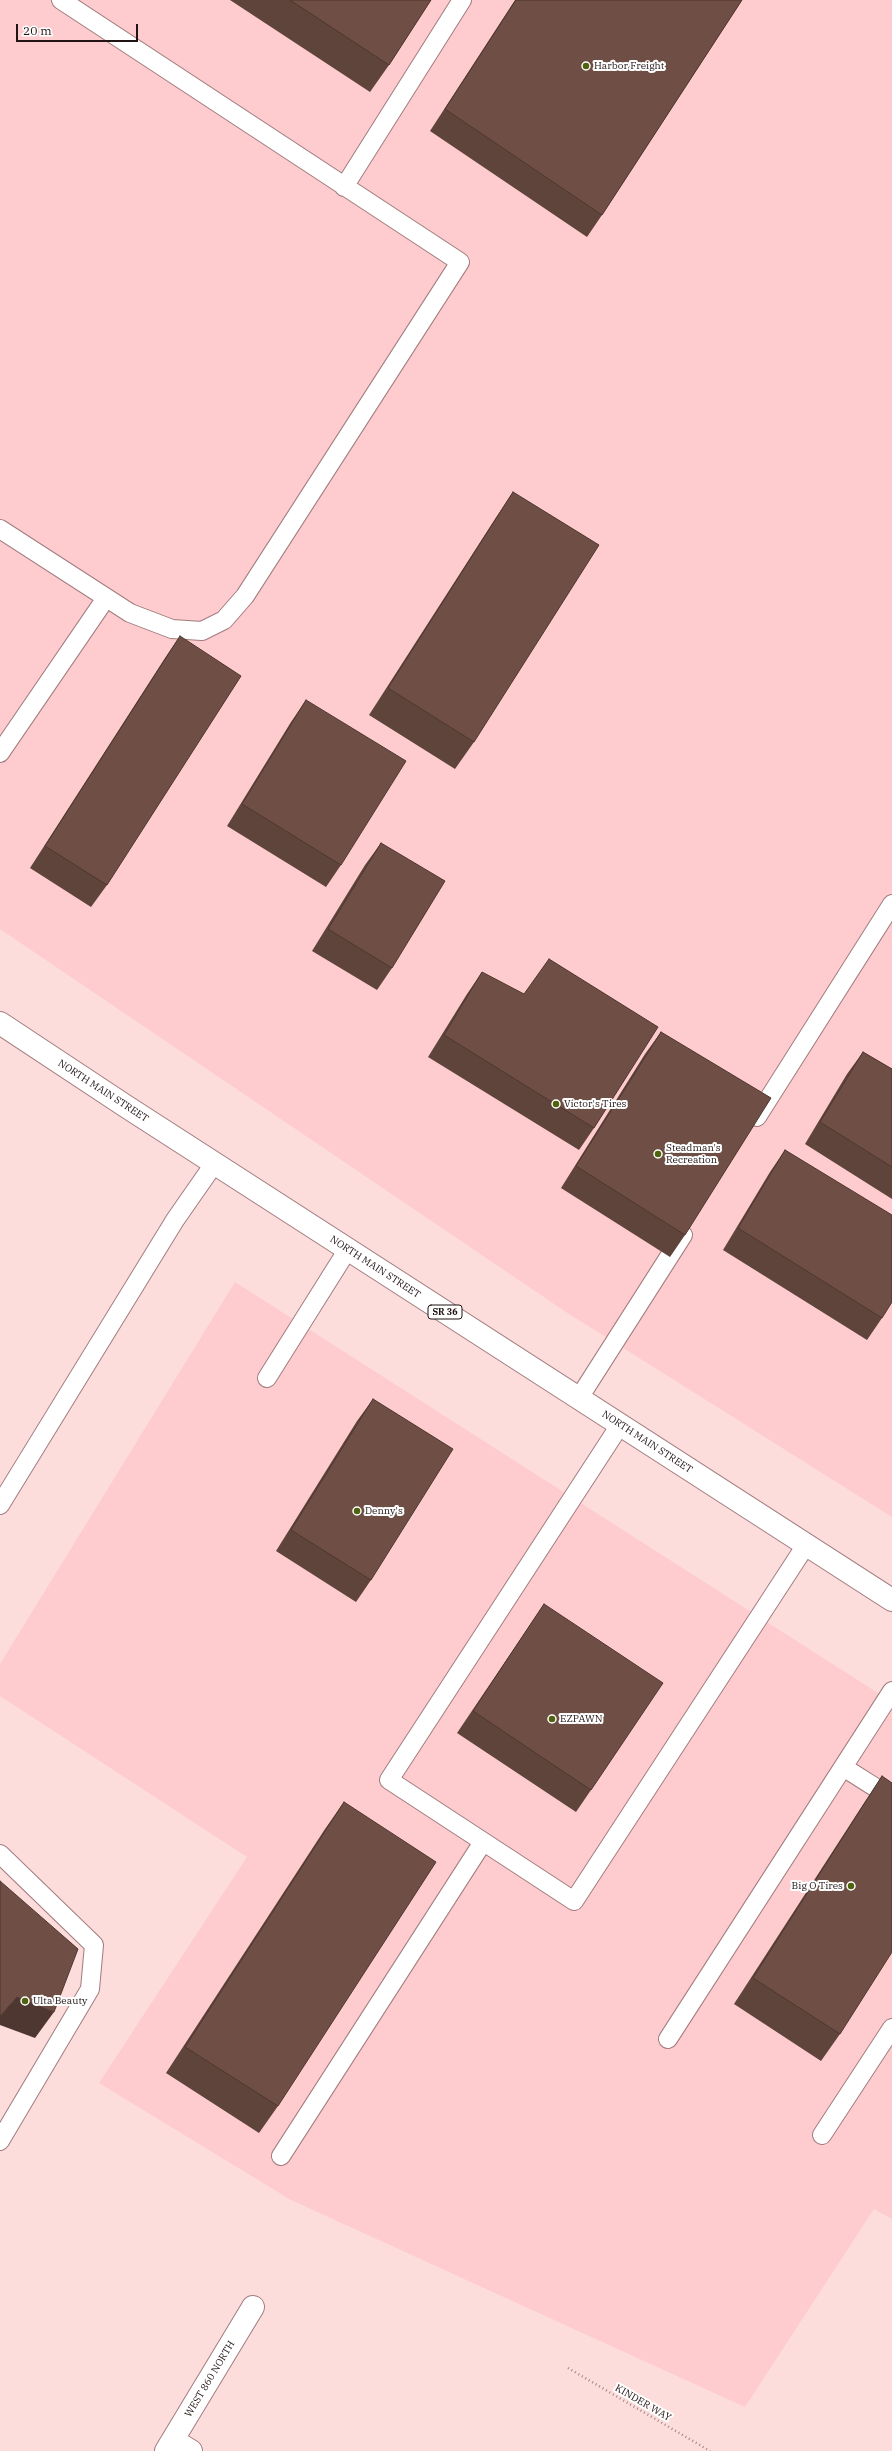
<!DOCTYPE html>
<style>
body{margin:0}
#map{position:relative;width:892px;height:2451px;overflow:hidden;background:#fddcdc;font-family:"IBM Plex Serif",serif}
canvas{display:block}
.scale{position:absolute;left:16px;top:24px;width:122px;height:18px;box-sizing:border-box;border:2px solid #211314;border-top:0;padding-left:5px;font-size:12px;line-height:14px;white-space:nowrap;color:#211314;-webkit-text-stroke:3px #fff;paint-order:stroke}
</style>
<div id="map">
<canvas width="892" height="2451"></canvas>
<div class="scale">20 m</div>
</div>
<script>
const g = document.querySelector('canvas').getContext('2d');
g.lineJoin = 'round';
function paint(path, color) {
  g.fillStyle = color;
  g.fill(path, 'evenodd');
}
function shape(rows) {
  const path = new Path2D();
  for (const r of rows) {
    path.moveTo(r[0], r[1]);
    for (let i = 2; i < r.length; i += 2) path.lineTo(r[i], r[i + 1]);
  }
  return path;
}
function stroke(path, color, width, dash) {
  g.strokeStyle = color;
  g.lineWidth = width;
  g.lineCap = dash ? 'butt' : 'round';
  g.setLineDash(dash || []);
  g.stroke(path);
}
function drawText(font, color, halo, rows, align = 'center') {
  g.font = font + ' "IBM Plex Serif",serif';
  g.lineWidth = 4;
  g.setLineDash([]);
  g.textBaseline = 'middle';
  g.strokeStyle = halo;
  g.fillStyle = color;
  for (const [text, x, y, turn = 0] of rows) {
    g.save();
    g.translate(x, y);
    g.rotate((+turn || 0) * Math.PI / 180);
    g.textAlign = isNaN(turn) ? turn : align;
    if (halo) g.strokeText(text, 0, 0);
    g.fillText(text, 0, 0);
    g.restore();
  }
}
const built = shape([
 [0,0,892,0,892,1517,566,1312,0,929],
 [235,1282,892,1702,892,2219,874,2209,745,2407,291,2200,99,2083,247,1857,0,1696,0,1664]
]);
const path = shape([
 [568,2368,710,2451]
]);
const lane = shape([
 [344,187,462,0],
 [0,529,130,613,172,629,202,631,224,620,245,596,460,262,61,0],
 [0,753,106,598],
 [757,1117,892,904],
 [267,1378,348,1249],
 [579,1398,683,1235],
 [620,1425,389,1780,574,1901,806,1545],
 [0,1505,175,1220,214,1164],
 [843,1767,892,1798],
 [0,1854,94,1945,90,1989,0,2141],
 [668,2039,892,1691],
 [822,2135,892,2028],
 [281,2156,483,1842]
]);
const street = shape([
 [173,2440,191,2451],
 [166,2451,253,2307]
]);
const highway = shape([
 [0,1023,127,1107,892,1600]
]);
const wall = shape([
 [230,0,431,0,389,65,370,92],
 [515,0,742,0,602,215,587,237,430,131],
 [513,492,474,742,455,769,369,715,495,519],
 [180,636,107,885,91,907,30,868,165,658],
 [306,700,341,865,326,887,227,826,291,722],
 [381,843,392,968,377,990,312,951,365,865],
 [482,972,594,1128,579,1150,428,1057,467,994],
 [661,1032,685,1235,670,1257,561,1188,645,1054],
 [863,1052,892,1069,892,1199,805,1144,847,1074],
 [785,1150,882,1318,867,1340,723,1250,770,1172],
 [373,1399,371,1580,356,1602,276,1551,357,1421],
 [544,1604,591,1790,576,1812,457,1733],
 [882,1776,840,2034,821,2061,734,2004,864,1803],
 [344,1802,278,2106,259,2133,166,2073,325,1829]
]);
const shadedWall = shape([
 [17,1997,54,2012,35,2038,0,2025,0,2016]
]);
const building = shape([
 [290,0,431,0,389,65,290,0],
 [516,0,742,0,602,215,445,109,516,0],
 [513,492,599,545,474,742,388,688,513,492],
 [180,636,241,676,107,885,45,846,180,636],
 [306,700,406,761,341,865,242,804,306,700],
 [381,843,445,881,392,968,328,929,381,843],
 [549,959,658,1027,594,1128,444,1035,482,972,524,994,549,959],
 [661,1032,771,1098,685,1235,576,1166,661,1032],
 [863,1052,892,1069,892,1167,820,1122,863,1052],
 [785,1150,892,1215,892,1302,882,1318,738,1228,785,1150],
 [373,1399,453,1449,371,1580,291,1530,373,1399],
 [544,1604,663,1683,591,1790,473,1711,544,1604],
 [882,1776,892,1783,892,1952,840,2034,753,1978,882,1776],
 [344,1802,436,1862,278,2106,185,2047,344,1802],
 [0,1881,78,1949,54,2012,17,1997,0,2016,0,1881]
]);
const markers = [
 [586,66,4,"#4f630e"],
 [556,1104,4,"#4f630e"],
 [658,1154,4,"#4f630e"],
 [357,1511,4,"#4f630e"],
 [552,1719,4,"#4f630e"],
 [851,1886,4,"#4f630e"],
 [25,2001,4,"#4f630e"]
];
const shields = [
 [445,1312,34]
];
const shieldNames = [
 ["SR 36",445,1312]
];
const poiNames = [
 ["Harbor Freight",594,66],
 ["Victor's Tires",564,1104],
 ["Steadman's",666,1148],
 ["Recreation",666,1160],
 ["Denny's",365,1511],
 ["EZPAWN",560,1719],
 ["Big O Tires",843,1886,"right"],
 ["Ulta Beauty",33,2001]
];
const streetNames = [
 ["NORTH MAIN STREET",103,1091,33],
 ["NORTH MAIN STREET",375,1267,33],
 ["NORTH MAIN STREET",647,1442,33],
 ["WEST 860 NORTH",210,2379,-59],
 ["KINDER WAY",643,2403,30]
];
paint(built, '#feccce');
stroke(lane, '#a17c7e', 20);
stroke(street, '#a17c7e', 24);
stroke(highway, '#a17c7e', 24);
stroke(path, '#a18888', 2.5, [1, 3]);
stroke(lane, '#fff', 18);
stroke(street, '#fff', 22);
stroke(highway, '#fff', 22);
paint(wall, '#5f443b');
paint(shadedWall, '#4e3730');
paint(building, '#6f4f45');
stroke(building, '#4e3730', 1);
for (const [x, y, r, color] of markers) {
  const dot = new Path2D();
  dot.arc(x, y, r, 0, 2 * Math.PI);
  g.fillStyle = color;
  g.fill(dot);
  stroke(dot, '#fff', 1.5);
}
for (const [x, y, w] of shields) {
  const box = new Path2D();
  box.roundRect(x - w / 2, y - 7, w, 14, 3);
  g.fillStyle = '#fff';
  g.fill(box);
  stroke(box, '#211314', 1);
}
drawText('bold 9px', '#211314', null, shieldNames);
drawText('10px', '#211314', '#fff', poiNames, 'left');
drawText('10px', '#211314', '#fff', streetNames);
</script>
